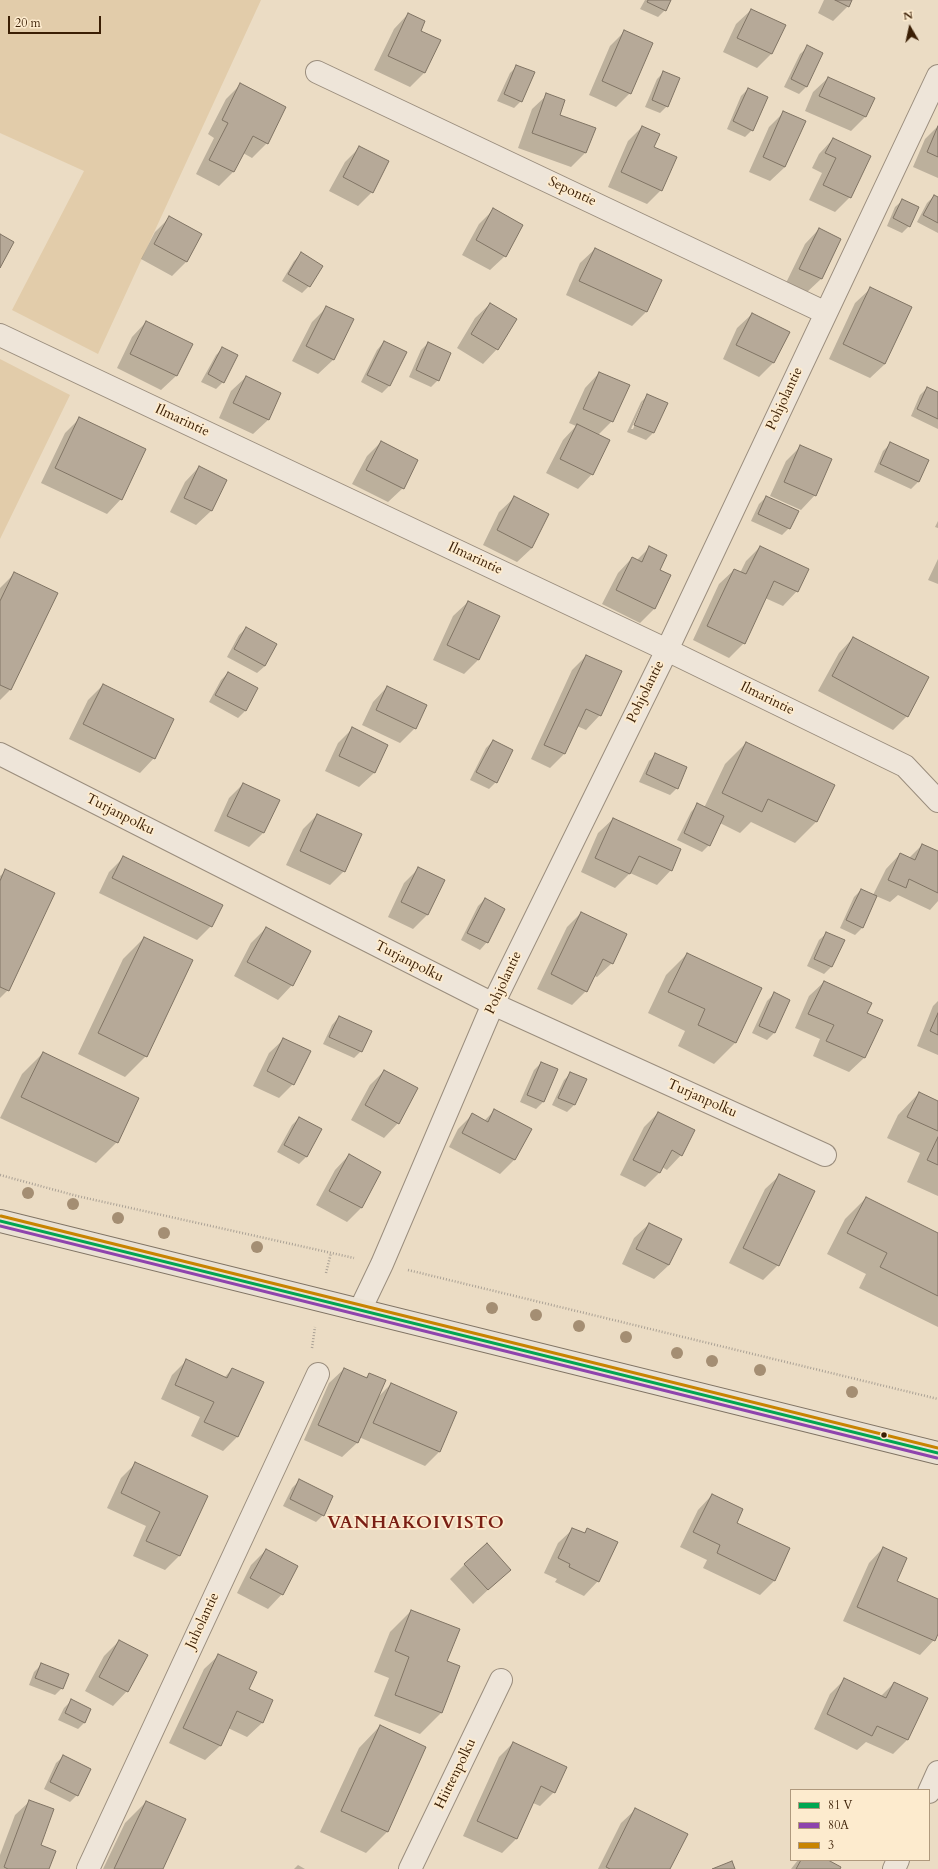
<!DOCTYPE html>
<style>
body{margin:0}
#map{position:relative;width:938px;height:1869px;overflow:hidden;background:#ebdcc4;font-family:Cardo,serif}
canvas{display:block}
.legend{position:absolute;left:790px;top:1789px;width:140px;height:72px;box-sizing:border-box;background:#fdebce;border:1px solid #af997d;margin:0;padding:5px 7px;list-style:none;font-size:12px;color:#3a1e04}
.legend li{display:flex;align-items:center;gap:8px;height:20px}
.legend b{width:20px;border:1px solid #af997d}
.north{position:absolute;left:890px;top:8px;width:40px;height:40px;-webkit-text-stroke:3px #fdebce;paint-order:stroke;rotate:351deg;font-size:11px;font-weight:700;line-height:16px;text-align:center;color:#3a1e04}
.north::after{content:'';display:block;margin:auto;width:14px;height:18px;background:#3a1e04;clip-path:polygon(50% 0,100% 100%,50% 72%,0 100%)}
.scale{position:absolute;left:8px;top:16px;width:93px;height:18px;box-sizing:border-box;border:2px solid #3a1e04;border-top:0;padding-left:5px;font-size:12px;line-height:14px;white-space:nowrap;color:#3a1e04;-webkit-text-stroke:3px #fdebce;paint-order:stroke}
</style>
<div id="map">
<canvas width="938" height="1869"></canvas>
<ul class="legend">
<li><b style="height:5px;background:#00a651"></b>81 V</li>
<li><b style="height:5px;background:#8e44ad"></b>80A</li>
<li><b style="height:5px;background:#c88401"></b>3</li>
</ul>
<div class="north">N</div>
<div class="scale">20 m</div>
</div>
<script>
const g = document.querySelector('canvas').getContext('2d');
g.lineJoin = 'round';
function paint(path, color) {
  g.fillStyle = color;
  g.fill(path, 'evenodd');
}
function shape(rows) {
  const path = new Path2D();
  for (const r of rows) {
    path.moveTo(r[0], r[1]);
    for (let i = 2; i < r.length; i += 2) path.lineTo(r[i], r[i + 1]);
  }
  return path;
}
function stroke(path, color, width, dash) {
  g.strokeStyle = color;
  g.lineWidth = width;
  g.lineCap = dash ? 'butt' : 'round';
  g.setLineDash(dash || []);
  g.stroke(path);
}
function drawText(font, color, halo, rows, align = 'center') {
  g.font = font + ' Cardo,serif';
  g.lineWidth = 3.5;
  g.setLineDash([]);
  g.textBaseline = 'middle';
  g.strokeStyle = halo;
  g.fillStyle = color;
  for (const [text, x, y, turn = 0] of rows) {
    g.save();
    g.translate(x, y);
    g.rotate((+turn || 0) * Math.PI / 180);
    g.textAlign = isNaN(turn) ? turn : align;
    if (halo) g.strokeText(text, 0, 0);
    g.fillText(text, 0, 0);
    g.restore();
  }
}
const green = shape([
 [0,0,261,0,98,354,12,310,84,171,0,133],
 [0,359,70,395,0,539]
]);
const shadow = shape([
 [645,0,669,0,665,10,658,17,640,9],
 [824,0,851,0,848,6,833,21,818,13],
 [751,10,772,53,757,68,723,52,736,24],
 [408,14,420,31,440,41,424,73,410,87,374,70,394,29],
 [624,32,630,93,616,107,589,95,610,46],
 [808,47,822,54,806,87,799,94,784,87,800,54],
 [517,66,521,101,514,108,497,101,510,73],
 [664,72,667,106,660,113,645,107,657,79],
 [828,78,874,98,865,117,851,131,805,111,813,92],
 [240,85,267,143,252,158,243,153,233,172,219,186,196,174,214,138,208,134,226,99],
 [748,89,752,130,745,137,727,129,741,96],
 [547,95,558,115,594,129,585,153,571,167,518,148,532,109],
 [783,113,804,122,785,167,770,181,749,172,769,127],
 [938,126,938,178,913,167,925,139],
 [642,127,653,147,661,190,647,204,608,187,628,141],
 [833,139,850,197,835,212,809,200,822,173,812,168,819,154],
 [360,147,372,192,358,206,329,191,345,162],
 [934,196,938,198,938,233,917,222,927,203],
 [903,200,909,226,902,233,887,226,895,207],
 [493,210,505,256,490,270,462,255,479,224],
 [169,218,186,262,172,276,141,259,155,232],
 [819,229,840,239,821,279,806,293,786,283,805,244],
 [595,249,646,312,632,326,566,295,580,263],
 [301,254,309,286,302,293,282,281,294,261],
 [870,289,885,364,870,378,829,359,855,303],
 [490,304,497,349,483,364,457,348,475,318],
 [327,307,353,320,333,360,318,374,292,361,312,322],
 [752,314,774,362,759,377,723,359,737,328],
 [146,322,191,344,176,376,161,390,117,368,132,337],
 [384,342,406,353,389,386,382,393,361,382,377,350],
 [428,343,438,380,431,387,409,377,421,350],
 [223,348,223,382,216,389,201,382,216,355],
 [599,373,612,421,598,435,592,474,578,489,546,473,563,440,576,426,569,423,585,388],
 [246,377,280,393,268,420,253,434,219,418,231,391],
 [927,388,938,393,938,429,911,416,920,395],
 [648,395,667,404,653,433,646,440,627,432,641,402],
 [643,402,645,402,633,429,631,429],
 [80,418,121,499,107,514,41,483,65,433],
 [381,442,403,488,388,502,352,484,367,456],
 [890,444,928,460,918,482,911,489,874,472,883,451],
 [801,446,815,495,801,510,770,496,786,461],
 [199,467,225,480,211,511,196,525,170,512,185,482],
 [766,497,789,528,782,535,751,521,759,504],
 [514,498,532,548,517,562,483,545,499,512],
 [938,521,938,528,935,527],
 [760,547,797,591,783,606,765,598,744,643,729,658,693,640,719,584,734,570,740,573,746,561],
 [649,548,655,608,640,623,602,604,618,573,632,558,637,560],
 [938,559,938,584,928,580],
 [14,574,56,594,10,690,0,700,0,588],
 [468,602,478,660,464,674,433,660,453,616],
 [246,628,265,666,257,673,227,657,239,635],
 [853,638,907,716,893,730,818,691,839,653],
 [586,656,600,715,586,730,577,726,564,754,550,768,531,759,572,670],
 [228,673,257,689,245,711,238,718,209,702,221,680],
 [103,685,154,758,140,773,69,739,88,700],
 [387,687,415,728,400,743,362,725,373,702],
 [352,729,387,745,374,773,359,787,325,771,338,743],
 [493,741,496,782,489,789,470,780,486,748],
 [746,743,834,786,816,822,795,843,751,822,740,833,720,823,709,845,702,852,677,840,691,812,698,804,704,808,725,764],
 [656,754,677,788,670,795,639,782,649,761],
 [243,784,278,800,263,833,249,847,214,831,229,798],
 [317,815,344,871,330,885,286,865,303,829],
 [613,819,671,870,657,885,630,873,615,888,581,872,598,833],
 [922,845,938,852,938,901,930,910,898,895,890,902,876,896,862,928,855,935,840,928,854,897,861,890,873,895,886,869,900,854,909,858],
 [124,857,211,926,197,940,99,893,109,872],
 [418,869,428,914,413,929,388,917,404,883],
 [6,871,8,990,0,998,0,876],
 [485,899,504,909,487,942,480,950,461,940,478,906],
 [581,913,612,963,597,977,594,976,586,991,572,1005,537,989,567,927],
 [266,928,292,985,278,1000,234,976,251,943],
 [827,933,843,940,831,967,824,974,807,966,819,940],
 [144,938,146,1056,125,1077,78,1054,123,959],
 [687,954,735,1043,714,1064,678,1046,685,1031,648,1013,666,975],
 [824,982,866,1013,881,1020,864,1058,849,1072,813,1056,820,1039,795,1028,809,996],
 [775,993,789,1000,774,1033,767,1040,752,1033,767,1001],
 [938,1001,938,1055,917,1046,933,1006],
 [339,1017,361,1051,354,1058,323,1044,332,1025],
 [284,1039,293,1084,279,1098,253,1086,269,1053],
 [43,1053,117,1142,96,1163,0,1118,22,1074],
 [541,1063,556,1070,543,1102,536,1109,520,1102,534,1070],
 [384,1071,398,1123,384,1138,351,1120,370,1085],
 [571,1073,586,1080,574,1105,567,1112,552,1105,564,1080],
 [919,1093,938,1102,938,1196,907,1182,920,1153,887,1138,898,1115],
 [495,1110,530,1129,514,1160,500,1174,449,1147,458,1129,473,1114,484,1121],
 [658,1113,681,1155,667,1170,662,1167,659,1173,645,1187,620,1175,644,1127],
 [299,1118,321,1130,306,1157,299,1164,277,1152,292,1125],
 [349,1155,361,1208,347,1222,316,1205,335,1170],
 [780,1175,778,1265,763,1280,729,1263,765,1189],
 [866,1198,938,1234,938,1327,859,1288,866,1274,827,1254,845,1219],
 [649,1224,681,1239,669,1265,654,1279,622,1264,634,1238],
 [187,1360,224,1378,232,1369,262,1382,237,1437,223,1451,191,1436,200,1417,161,1399,172,1375],
 [344,1369,365,1378,370,1374,378,1397,391,1384,456,1413,439,1452,425,1466,359,1437,357,1443,342,1457,304,1440,329,1383],
 [135,1464,207,1496,179,1556,165,1570,133,1556,146,1526,107,1508,121,1478],
 [300,1480,323,1515,316,1522,283,1506,292,1488],
 [712,1495,735,1523,774,1581,760,1595,703,1568,707,1560,680,1547,698,1510],
 [573,1529,583,1534,588,1529,598,1581,584,1596,555,1582,557,1579,544,1573,558,1543],
 [883,1548,895,1581,938,1600,938,1631,934,1640,920,1655,843,1621,869,1563],
 [266,1550,282,1594,268,1609,237,1593,251,1565],
 [465,1564,509,1570,473,1604,450,1579],
 [411,1611,446,1662,459,1667,441,1713,420,1734,374,1716,389,1678,374,1672,390,1632],
 [119,1641,127,1691,113,1706,85,1691,104,1656],
 [219,1655,247,1689,272,1701,262,1723,247,1737,228,1728,220,1746,205,1760,169,1743,204,1669],
 [41,1665,62,1688,55,1695,29,1685,34,1672],
 [844,1680,881,1696,894,1683,927,1698,907,1740,893,1754,866,1742,857,1750,814,1729,830,1694],
 [71,1701,85,1722,78,1729,58,1720,64,1708],
 [380,1726,425,1747,387,1832,366,1853,320,1832,359,1748],
 [513,1743,554,1792,540,1806,533,1803,516,1839,502,1853,463,1836,499,1757],
 [64,1756,77,1795,70,1802,44,1789,56,1763],
 [30,1801,39,1845,48,1869,0,1869,0,1855,15,1815],
 [146,1802,162,1869,103,1869,125,1823],
 [636,1809,669,1869,598,1869,621,1823],
 [798,1860,826,1860,839,1869,791,1869],
 [298,1865,305,1869,294,1869]
]);
const building = shape([
 [648,0,671,0,666,11,647,2,648,0],
 [835,0,852,0,849,7,835,0],
 [751,9,786,25,772,54,737,38,751,9],
 [408,13,425,21,421,31,441,40,425,73,388,56,408,13],
 [624,30,653,43,631,94,602,81,624,30],
 [807,45,823,53,807,87,791,79,807,45],
 [516,65,535,72,522,102,504,94,516,65],
 [663,71,680,78,668,107,652,100,663,71],
 [828,77,875,98,866,117,819,96,828,77],
 [240,83,286,107,268,144,253,136,234,172,209,160,228,123,222,120,240,83],
 [748,88,768,97,753,131,733,121,748,88],
 [546,93,565,100,560,115,596,128,586,153,532,133,546,93],
 [783,111,806,121,785,167,763,157,783,111],
 [642,126,660,134,654,147,677,157,662,191,621,172,642,126],
 [938,126,938,157,927,152,938,126],
 [833,138,871,156,851,198,823,185,836,158,825,153,833,138],
 [359,146,389,161,373,193,343,177,359,146],
 [934,195,938,197,938,223,923,215,934,195],
 [902,199,919,207,910,227,893,218,902,199],
 [493,208,523,225,506,257,476,240,493,208],
 [169,216,202,234,187,262,154,244,169,216],
 [819,228,841,239,822,279,799,269,819,228],
 [0,234,14,242,0,268,0,234],
 [595,248,662,280,647,312,579,281,595,248],
 [301,252,323,266,310,287,288,274,301,252],
 [870,287,912,307,885,364,843,344,870,287],
 [490,303,517,319,498,350,471,334,490,303],
 [326,306,354,319,334,360,306,346,326,306],
 [752,313,790,332,774,363,736,345,752,313],
 [146,321,193,344,177,376,130,354,146,321],
 [384,341,407,352,390,386,367,375,384,341],
 [428,342,451,353,439,381,416,370,428,342],
 [222,347,238,355,224,383,208,374,222,347],
 [599,372,630,385,613,422,583,409,599,372],
 [246,376,281,393,269,420,233,403,246,376],
 [927,387,938,392,938,419,917,409,927,387],
 [647,394,668,403,654,433,634,425,647,394],
 [79,417,146,449,122,500,55,468,79,417],
 [577,424,610,440,593,475,560,459,577,424],
 [381,441,418,460,404,489,366,470,381,441],
 [890,442,929,460,919,482,880,464,890,442],
 [800,445,832,459,816,496,784,482,800,445],
 [199,466,227,480,212,511,184,498,199,466],
 [514,496,549,514,532,548,497,530,514,496],
 [766,496,799,511,790,529,758,514,766,496],
 [649,546,667,555,660,570,671,575,655,609,616,590,632,557,642,562,649,546],
 [760,546,809,569,798,592,774,581,745,644,707,626,734,569,746,574,760,546],
 [14,572,58,593,11,690,0,685,0,601,14,572],
 [468,601,500,616,479,660,447,645,468,601],
 [246,627,277,644,265,666,234,649,246,627],
 [853,637,929,677,908,717,832,676,853,637],
 [586,655,622,671,601,716,586,709,565,754,544,745,586,655],
 [228,672,258,688,246,711,215,695,228,672],
 [103,684,174,719,155,759,83,724,103,684],
 [387,686,427,705,416,729,376,710,387,686],
 [352,727,388,745,375,773,339,756,352,727],
 [493,740,513,750,497,783,476,772,493,740],
 [746,742,835,785,817,822,768,799,762,812,722,793,746,742],
 [655,753,687,767,678,789,646,774,655,753],
 [243,783,280,800,264,833,227,816,243,783],
 [697,803,724,816,710,846,684,833,697,803],
 [317,814,362,834,345,872,300,851,317,814],
 [613,818,681,849,672,871,639,856,630,874,595,858,613,818],
 [922,844,938,851,938,893,909,879,906,888,888,880,900,853,915,860,922,844],
 [123,856,223,905,212,927,112,878,123,856],
 [418,867,445,880,428,915,401,902,418,867],
 [5,869,55,893,9,991,0,987,0,881,5,869],
 [861,889,877,896,863,928,846,920,861,889],
 [485,898,505,909,488,943,467,933,485,898],
 [581,912,627,934,613,964,603,959,587,992,551,974,581,912],
 [266,927,311,951,293,986,247,962,266,927],
 [826,932,845,940,832,967,814,959,826,932],
 [144,937,193,960,147,1057,98,1033,144,937],
 [687,953,762,988,736,1043,698,1025,705,1009,668,992,687,953],
 [824,981,872,1003,867,1013,883,1020,865,1058,826,1041,834,1025,808,1014,824,981],
 [774,992,790,1000,775,1033,759,1026,774,992],
 [938,1013,938,1035,930,1031,938,1013],
 [339,1016,372,1031,362,1052,329,1037,339,1016],
 [283,1038,311,1051,294,1085,267,1071,283,1038],
 [43,1052,139,1098,118,1143,21,1097,43,1052],
 [541,1062,558,1069,544,1102,527,1095,541,1062],
 [384,1070,418,1088,399,1124,365,1105,384,1070],
 [570,1072,587,1079,575,1105,558,1098,570,1072],
 [919,1092,938,1101,938,1131,907,1117,919,1092],
 [494,1109,532,1129,515,1160,462,1133,472,1113,488,1122,494,1109],
 [658,1112,695,1130,682,1156,672,1150,660,1173,633,1160,658,1112],
 [299,1117,322,1129,307,1157,284,1145,299,1117],
 [938,1137,938,1165,927,1160,938,1137],
 [349,1154,381,1172,362,1208,329,1191,349,1154],
 [779,1174,815,1191,779,1266,743,1248,779,1174],
 [866,1197,938,1233,938,1296,880,1267,887,1253,847,1233,866,1197],
 [649,1223,682,1239,669,1265,636,1249,649,1223],
 [186,1359,227,1378,232,1368,264,1382,238,1437,204,1422,214,1402,175,1385,186,1359],
 [344,1368,367,1378,369,1373,386,1380,358,1443,318,1425,344,1368],
 [391,1383,457,1412,440,1452,373,1423,391,1383],
 [135,1462,208,1496,180,1556,146,1541,160,1512,121,1493,135,1462],
 [299,1479,333,1496,324,1516,290,1499,299,1479],
 [712,1494,743,1509,737,1523,790,1548,775,1581,717,1553,720,1545,693,1532,712,1494],
 [572,1528,585,1533,587,1528,618,1542,599,1582,569,1567,570,1564,558,1558,572,1528],
 [487,1543,511,1570,488,1590,464,1564,487,1543],
 [883,1547,907,1558,897,1581,938,1599,938,1634,935,1641,857,1607,883,1547],
 [266,1549,298,1566,283,1595,250,1578,266,1549],
 [411,1610,460,1629,447,1661,460,1666,442,1713,395,1695,409,1657,395,1651,411,1610],
 [119,1640,148,1655,128,1692,99,1677,119,1640],
 [218,1654,257,1672,249,1689,273,1700,263,1723,237,1711,221,1746,183,1728,218,1654],
 [41,1663,69,1674,63,1689,35,1678,41,1663],
 [844,1678,886,1698,894,1682,928,1698,908,1740,877,1726,872,1736,827,1714,844,1678],
 [71,1699,91,1709,85,1723,65,1713,71,1699],
 [380,1725,426,1747,388,1832,341,1811,380,1725],
 [513,1742,567,1767,555,1793,541,1786,517,1839,477,1821,513,1742],
 [63,1755,91,1769,78,1796,50,1782,63,1755],
 [29,1800,54,1809,41,1845,56,1851,49,1869,8,1869,4,1867,29,1800],
 [146,1801,186,1819,163,1869,114,1869,146,1801],
 [635,1808,688,1834,670,1869,610,1869,606,1867,635,1808],
 [801,1860,828,1860,841,1867,840,1869,796,1869,801,1860],
 [732,1861,735,1869,712,1869,732,1861]
]);
const path = shape([
 [0,1175,77,1196,354,1258],
 [408,1270,938,1399],
 [326,1273,331,1253],
 [312,1348,315,1327]
]);
const minor = shape([
 [317,72,826,313],
 [0,335,667,650,905,766,938,801],
 [0,754,493,1004,825,1155],
 [360,1310,382,1264,493,1004,667,650,938,76],
 [929,1792,938,1772],
 [88,1869,318,1374],
 [410,1869,501,1680],
 [894,1869,898,1860]
]);
const major = shape([
 [0,1221,938,1453]
]);
const bus1 = shape([
 [0,1221,938,1453]
]);
const bus2 = shape([
 [0,1226,937,1458]
]);
const bus3 = shape([
 [1,1216,938,1448]
]);
const trees = [
 [28,1193],
 [73,1204],
 [118,1218],
 [164,1233],
 [257,1247],
 [492,1308],
 [536,1315],
 [579,1326],
 [626,1337],
 [677,1353],
 [712,1361],
 [760,1370],
 [852,1392]
];
const markers = [
 [884,1435,3.5,"#3a1e04"]
];
const streetNames = [
 ["Sepontie",572,192,25],
 ["Pohjolantie",785,399,-65],
 ["Ilmarintie",182,421,25],
 ["Ilmarintie",475,559,25],
 ["Pohjolantie",646,692,-64],
 ["Ilmarintie",767,699,26],
 ["Turjanpolku",120,815,27],
 ["Turjanpolku",409,962,27],
 ["Pohjolantie",504,983,-65],
 ["Turjanpolku",702,1099,24],
 ["Juholantie",203,1621,-65],
 ["Hiittenpolku",456,1774,-64]
];
const districtNames = [
 ["VANHAKOIVISTO",416,1524]
];
paint(green, '#e2ccaa');
paint(shadow, '#0003');
paint(building, '#b6a998');
stroke(building, '#807464', 1);
stroke(minor, '#9a8d7d', 24);
stroke(major, '#807464', 24);
stroke(path, '#aaa195', 2.5, [1, 2]);
stroke(minor, '#eee5d9', 22);
stroke(major, '#eae1d3', 22);
stroke(bus1, '#00a651', 3);
stroke(bus2, '#8e44ad', 3);
stroke(bus3, '#c88401', 3);
g.fillStyle = '#a48e73';
for (const [x, y] of trees) {
  g.beginPath();
  g.arc(x, y, 6, 0, 2 * Math.PI);
  g.fill();
}
for (const [x, y, r, color] of markers) {
  const dot = new Path2D();
  dot.arc(x, y, r, 0, 2 * Math.PI);
  g.fillStyle = color;
  g.fill(dot);
  stroke(dot, '#fdebce', 1.5);
}
drawText('14px', '#3a1e04', '#fdebce', streetNames);
g.letterSpacing = '1px';
drawText('bold 18px', '#7a1f14', '#fdebce', districtNames);
g.letterSpacing = '0px';
</script>
